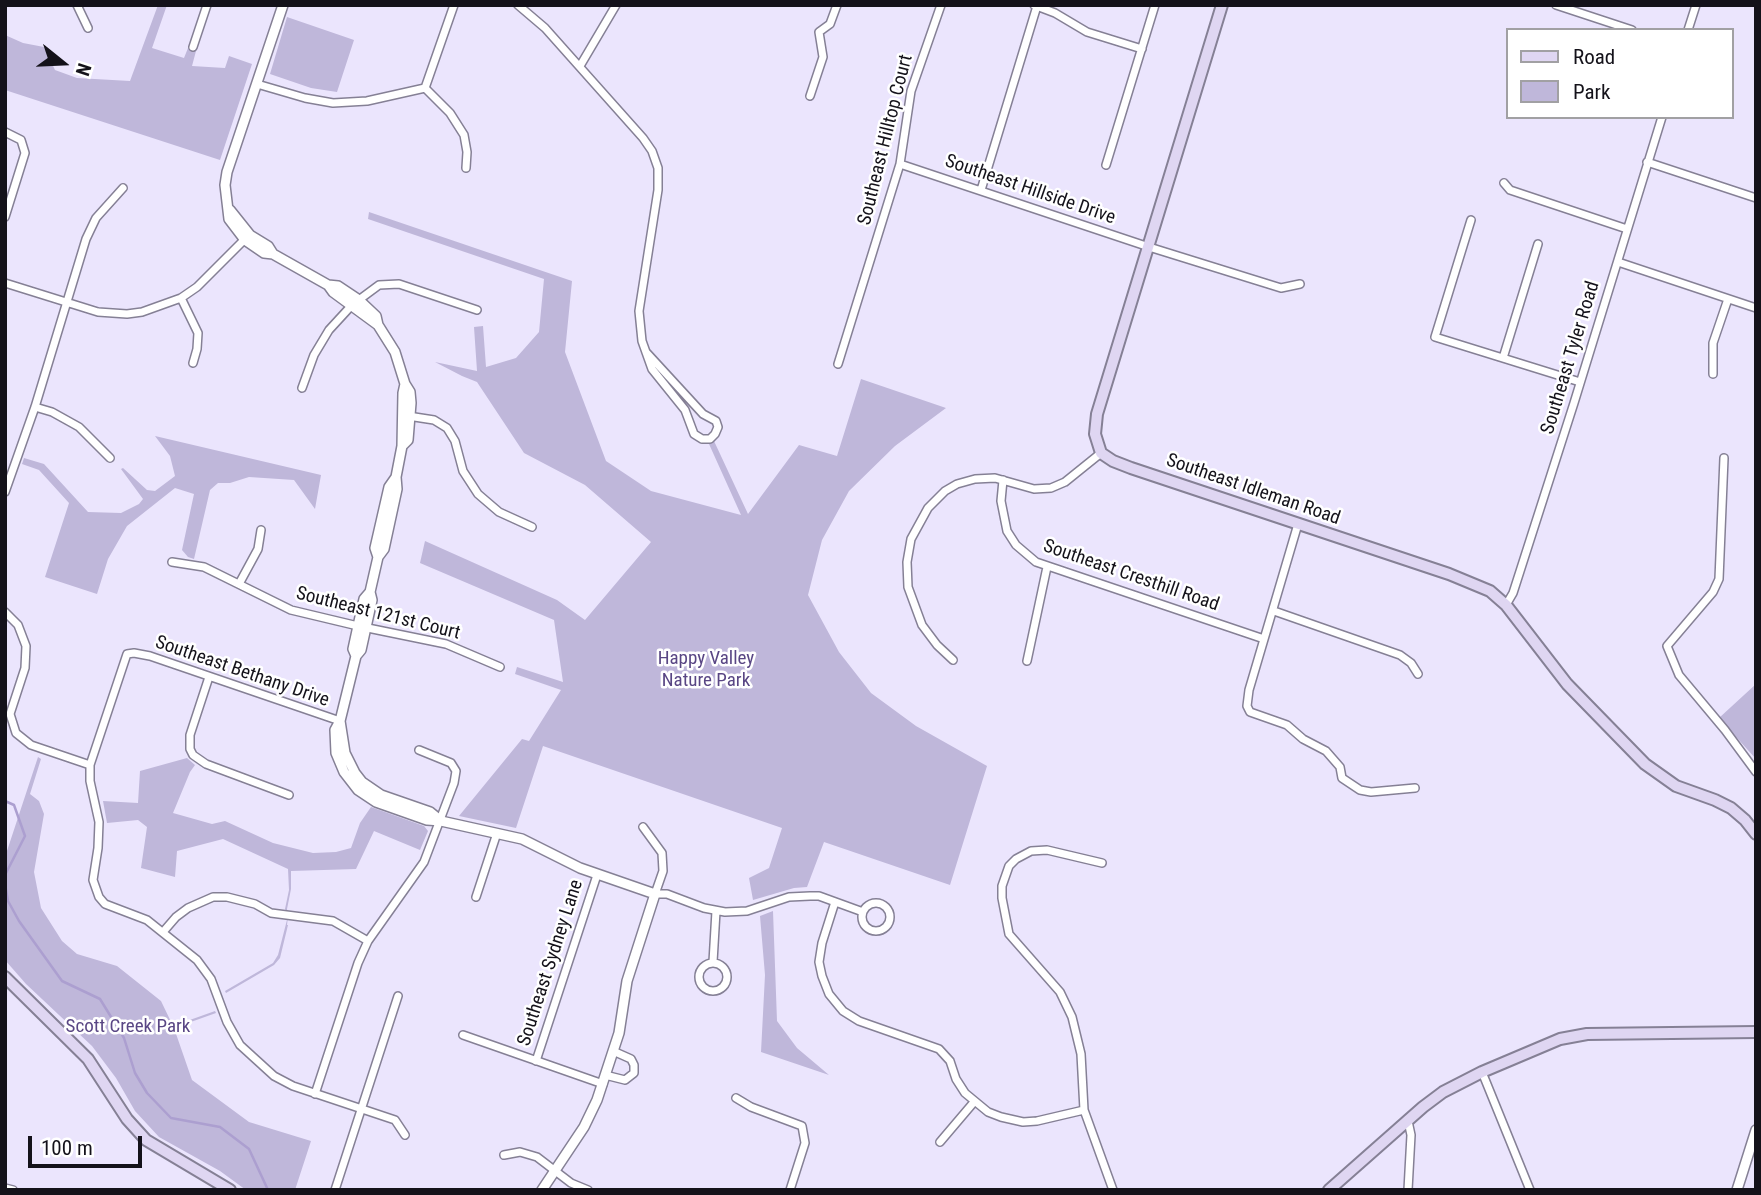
<!DOCTYPE html>
<style>
body{margin:0}
#map{position:relative;width:1761px;height:1195px;overflow:hidden;background:#ebe5fd;font-family:"Roboto Condensed",sans-serif}
canvas{display:block}
.frame{position:absolute;inset:0;border:7px solid #14121a;pointer-events:none}
.legend{position:absolute;left:1506px;top:28px;width:228px;height:91px;box-sizing:border-box;background:#fff;border:2px solid #a1a0a3;margin:0;padding:9px 12px;list-style:none;font-size:21px;color:#14121a}
.legend li{display:flex;align-items:center;gap:14px;height:35px}
.legend b{width:35px;border:2px solid #a1a0a3}
.north{position:absolute;left:28px;top:28px;width:70px;height:70px;-webkit-text-stroke:5px #fff;paint-order:stroke;rotate:108deg;font-size:19px;font-weight:700;line-height:28px;text-align:center;color:#14121a}
.north::after{content:'';display:block;margin:auto;width:24px;height:32px;background:#14121a;clip-path:polygon(50% 0,100% 100%,50% 72%,0 100%)}
.scale{position:absolute;left:28px;top:1136px;width:114px;height:32px;box-sizing:border-box;border:4px solid #14121a;border-top:0;padding-left:9px;font-size:21px;line-height:24px;white-space:nowrap;color:#14121a;-webkit-text-stroke:5px #fff;paint-order:stroke}
</style>
<div id="map">
<canvas width="1761" height="1195"></canvas>
<div class="frame"></div>
<ul class="legend">
<li><b style="height:9px;background:#dfd6f2"></b>Road</li>
<li><b style="height:19px;background:#bfb7da"></b>Park</li>
</ul>
<div class="north">N</div>
<div class="scale">100 m</div>
</div>
<script>
const g = document.querySelector('canvas').getContext('2d');
g.lineJoin = 'round';
function paint(path, color) {
  g.fillStyle = color;
  g.fill(path, 'evenodd');
}
function shape(rows) {
  const path = new Path2D();
  for (const r of rows) {
    if (r.length === 3) {
      path.moveTo(r[0] + r[2], r[1]);
      path.arc(r[0], r[1], r[2], 0, 2 * Math.PI);
      continue;
    }
    path.moveTo(r[0], r[1]);
    for (let i = 2; i < r.length; i += 2) path.lineTo(r[i], r[i + 1]);
  }
  return path;
}
function stroke(path, color, width, dash) {
  g.strokeStyle = color;
  g.lineWidth = width;
  g.lineCap = dash ? 'butt' : 'round';
  g.setLineDash(dash || []);
  g.stroke(path);
}
function drawText(font, color, halo, rows, align = 'center') {
  g.font = font + ' "Roboto Condensed",sans-serif';
  g.lineWidth = 5;
  g.setLineDash([]);
  g.textBaseline = 'middle';
  g.strokeStyle = halo;
  g.fillStyle = color;
  for (const [text, x, y, turn = 0] of rows) {
    g.save();
    g.translate(x, y);
    g.rotate((+turn || 0) * Math.PI / 180);
    g.textAlign = isNaN(turn) ? turn : align;
    if (halo) g.strokeText(text, 0, 0);
    g.fillText(text, 0, 0);
    g.restore();
  }
}
const green = shape([
 [158,5,167,5,152,48,184,58,188,48,196,51,192,66,225,68,229,56,252,64,220,160,5,90,5,35,23,43,44,47,55,70,77,78,130,81],
 [287,17,354,40,337,92,311,88,270,74],
 [369,212,572,281,565,352,606,461,651,491,741,515,709,444,714,441,748,514,799,445,837,456,861,379,946,408,895,446,849,491,822,540,808,595,839,652,871,693,916,726,987,766,950,885,824,842,807,887,794,888,753,900,749,878,769,868,782,828,543,746,516,828,459,816,522,739,529,741,561,690,515,674,517,667,563,682,554,620,420,563,425,541,557,600,585,620,651,542,585,485,524,453,477,382,462,376,435,362,477,371,474,327,483,326,486,367,516,358,539,332,544,279,368,219],
 [155,436,321,475,315,509,294,480,249,477,230,483,218,483,210,490,194,559,188,557,182,550,194,494,175,488,127,526,108,559,97,594,45,577,69,503,39,470,22,464,24,458,44,464,88,512,121,513,139,504,143,499,121,469,123,468,147,490,155,491,175,476,170,456],
 [1756,684,1756,759,1719,718],
 [38,757,41,759,30,794,39,801,44,814,34,872,41,908,62,941,77,954,117,966,161,1001,173,1026,215,1011,216,1013,174,1028,192,1080,249,1122,311,1141,295,1190,246,1190,220,1171,159,1137,135,1111,116,1078,92,1046,26,984,5,960,5,857],
 [187,758,195,765,190,772,173,813,212,824,225,821,273,843,313,853,336,852,351,848,360,823,371,807,424,826,428,831,420,850,374,831,356,869,291,871,291,889,287,909,288,916,287,925,288,925,280,958,274,965,226,993,225,991,273,963,278,955,288,916,285,909,289,890,288,869,223,839,177,851,175,877,141,868,147,827,138,820,107,823,103,801,138,803,140,771],
 [773,911,777,1021,797,1048,829,1075,761,1052,765,975,760,916]
]);
const stream = shape([
 [5,801,14,805,25,836,5,875],
 [5,884,8,901,19,921,62,981,100,999,124,1038,135,1073,147,1093,171,1118,220,1127,249,1149,268,1190]
]);
const minor = shape([
 [77,5,88,28],
 [518,5,545,28,643,138,652,151,658,168,658,190,639,311,642,341,652,369,685,410,694,434,702,439,710,439,715,434,718,427,716,421,703,414,646,352],
 [1034,5,1055,13,1087,32,1142,49],
 [1556,5,1632,30],
 [1688,30,1696,5],
 [193,47,207,5],
 [580,66,616,5],
 [257,84,305,98,333,103,367,101,425,88,454,5],
 [425,88,450,113,464,135,467,152,466,168],
 [810,96,823,57,819,32,830,24,837,5],
 [5,132,21,140,25,153,5,217],
 [1647,162,1756,198],
 [900,164,1149,247,1281,288,1300,284],
 [1106,165,1155,5],
 [1504,183,1510,190,1627,229],
 [981,190,1037,6],
 [1471,220,1435,337,1580,382],
 [1618,262,1756,308],
 [5,283,98,312,127,314,142,312,181,298,197,287,246,238],
 [181,298,198,333,197,349,193,363],
 [1503,358,1538,244],
 [838,364,900,164,911,91,941,5],
 [1713,374,1713,343,1728,299],
 [302,388,314,355,329,330,352,305,379,285,399,284,477,310],
 [35,407,52,412,79,427,110,458],
 [408,416,434,420,447,428,455,441,463,471,478,494,499,512,532,527],
 [1724,458,1719,579,1713,592,1667,646,1679,675,1725,730,1756,772],
 [1003,480,1001,501,1007,531,1016,545,1036,562,1264,639],
 [5,492,35,407,86,239,96,218,123,188],
 [1298,524,1249,690,1247,706,1250,712,1287,725,1303,739,1326,751,1340,767,1342,778,1360,790,1371,792,1415,788],
 [172,562,204,567,291,610,358,626,446,644,500,667],
 [239,584,258,549,261,530],
 [1506,605,1513,593,1574,403,1662,117],
 [1274,611,1400,655,1411,663,1418,674],
 [5,612,18,625,26,646,25,668,10,714,16,733,31,745,90,765],
 [953,660,937,645,922,625,908,587,907,562,911,539,928,508,945,491,957,484,975,479,995,478,1034,489,1051,488,1065,482,1101,453],
 [1027,661,1047,567],
 [209,677,190,735,190,749,193,755,206,764,289,795],
 [340,721,150,656,134,653,127,654,90,765,90,781,99,822,98,848,93,880,99,897,105,904,147,920,197,960,211,979,227,1022,240,1045,274,1076,293,1086,395,1120,405,1135],
 [643,827,662,853,663,871,655,894,667,894,704,908,725,912,747,911,789,897,810,896,819,896,863,912],
 [1102,863,1047,850,1031,851,1016,859,1009,866,1002,886,1002,898,1009,934,1060,992,1072,1017,1081,1054,1084,1110,1113,1190],
 [476,897,497,833],
 [835,902,822,943,819,962,822,976,829,994,843,1011,859,1021,939,1049,950,1061,956,1079,965,1093,988,1112,1001,1117,1023,1122,1037,1121,1084,1110],
 [876,917,14],
 [163,932,176,917,188,908,213,897,227,897,255,904,271,913,333,921,368,941],
 [713,962,716,911],
 [713,977,14],
 [463,1035,603,1084],
 [536,1061,597,875],
 [1482,1072,1530,1190],
 [605,1075,625,1080,634,1073,634,1065,631,1059,613,1051],
 [315,1094,358,963,368,941,424,862,454,783,456,771,451,763,419,750],
 [736,1098,751,1107,802,1126,805,1143,790,1190],
 [1408,1121,1411,1135,1408,1190],
 [940,1142,974,1102],
 [504,1155,520,1152,537,1157,571,1183,588,1190],
 [5,1188,13,1190],
 [335,1190,398,996]
]);
const tertiary = shape([
 [283,5,227,172,225,185,229,219,245,240,264,253,273,254,328,285,338,286,359,300,376,316,378,325],
 [230,210,250,235,268,246,273,254],
 [328,285,333,292,378,325,395,352,405,384,410,392,411,403,408,440,402,446],
 [405,384,403,393,402,446,396,477,397,489,384,549,378,557,370,592,372,600,361,650,356,656,340,721,335,730,336,753,344,772,358,790,376,802,427,820,441,821,522,839,580,868,655,894,627,981,619,1033,597,1100,584,1127,542,1190],
 [378,557,375,548,389,487,396,477],
 [356,656,353,649,358,626,364,599,370,592],
 [340,721,345,753,355,773,362,782,381,795,430,812,441,821],
 [1737,1190,1756,1130]
]);
const secondary = shape([
 [1222,5,1097,414,1095,434,1101,453,1113,461,1131,468,1449,574,1490,591,1506,605,1567,684,1645,764,1676,786,1715,800,1731,808,1745,820,1756,834],
 [5,977,88,1059,127,1119,146,1140,230,1190],
 [1329,1190,1423,1107,1443,1092,1482,1072,1560,1039,1587,1034,1756,1032]
]);
const streetNames = [
 ["Southeast Hilltop Court",886,140,-76],
 ["Southeast Hillside Drive",1030,190,19],
 ["Southeast Tyler Road",1571,358,-73],
 ["Southeast Idleman Road",1253,490,19],
 ["Southeast Cresthill Road",1131,576,19],
 ["Southeast 121st Court",378,614,14],
 ["Southeast Bethany Drive",242,672,19],
 ["Southeast Sydney Lane",551,963,-72]
];
const parkNames = [
 ["Happy Valley",706,659],
 ["Nature Park",706,681],
 ["Scott Creek Park",128,1027]
];
paint(green, '#bfb7da');
stroke(stream, '#ac9fd0', 2.5);
stroke(minor, '#858095', 10);
stroke(tertiary, '#858095', 12);
stroke(secondary, '#858095', 14);
stroke(minor, '#fff', 7);
stroke(tertiary, '#fff', 9);
stroke(secondary, '#dfd6f2', 10);
drawText('19px', '#14121a', '#fff', streetNames);
drawText('19px', '#594684', '#fff', parkNames);
</script>
